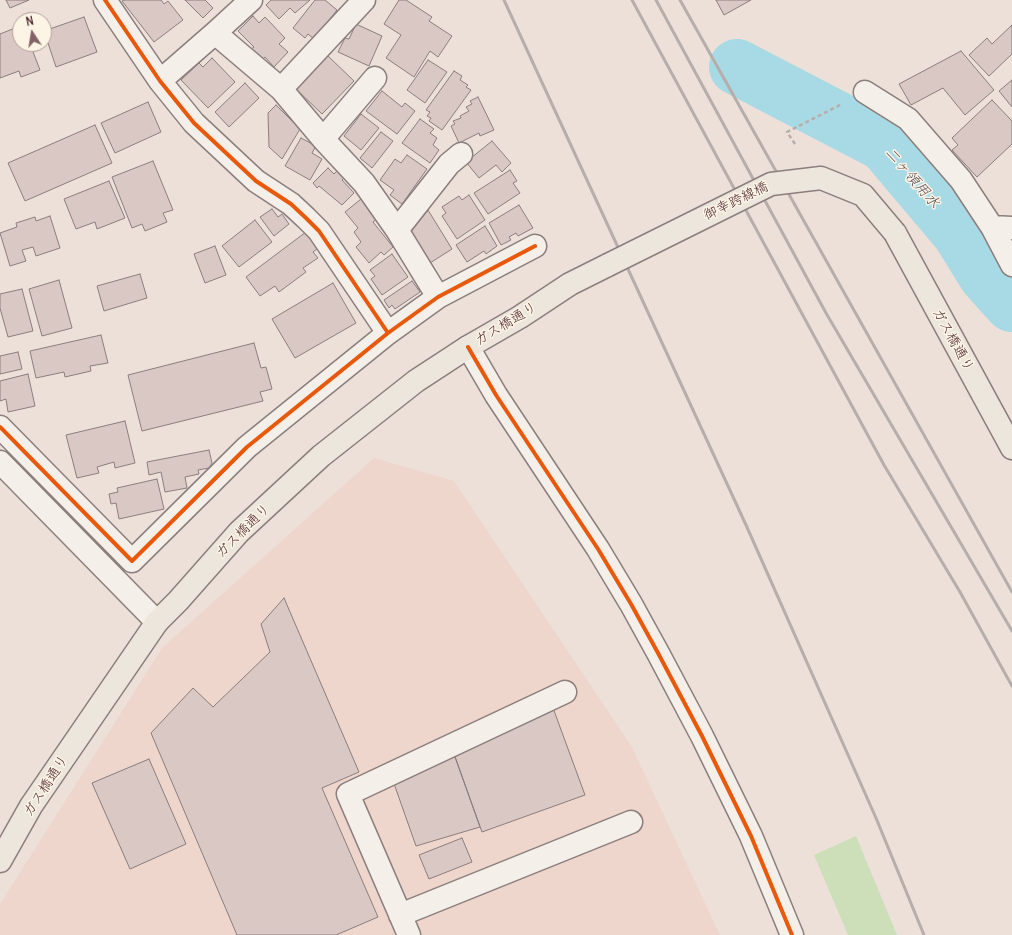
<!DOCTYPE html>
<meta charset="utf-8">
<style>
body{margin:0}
#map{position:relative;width:1012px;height:935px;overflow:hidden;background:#ece0d9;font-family:Delius,sans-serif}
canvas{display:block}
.north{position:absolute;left:12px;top:12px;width:40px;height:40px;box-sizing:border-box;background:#fcf5e5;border:1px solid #b59f9b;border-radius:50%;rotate:348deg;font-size:11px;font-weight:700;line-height:16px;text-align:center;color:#4a1f2b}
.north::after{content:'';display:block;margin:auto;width:14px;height:18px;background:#836368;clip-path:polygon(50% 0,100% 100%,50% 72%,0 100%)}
</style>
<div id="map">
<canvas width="1012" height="935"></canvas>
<div class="north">N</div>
</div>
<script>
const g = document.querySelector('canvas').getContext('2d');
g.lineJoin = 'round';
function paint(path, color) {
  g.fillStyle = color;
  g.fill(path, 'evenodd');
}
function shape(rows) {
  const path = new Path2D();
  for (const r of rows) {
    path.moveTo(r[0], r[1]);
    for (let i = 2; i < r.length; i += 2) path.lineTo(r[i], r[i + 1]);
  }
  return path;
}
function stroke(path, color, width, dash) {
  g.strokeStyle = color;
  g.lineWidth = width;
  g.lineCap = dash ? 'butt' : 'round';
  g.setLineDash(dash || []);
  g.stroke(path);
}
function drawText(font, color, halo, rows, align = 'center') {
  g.font = font + ' Delius,"Klee One",sans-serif';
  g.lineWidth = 3;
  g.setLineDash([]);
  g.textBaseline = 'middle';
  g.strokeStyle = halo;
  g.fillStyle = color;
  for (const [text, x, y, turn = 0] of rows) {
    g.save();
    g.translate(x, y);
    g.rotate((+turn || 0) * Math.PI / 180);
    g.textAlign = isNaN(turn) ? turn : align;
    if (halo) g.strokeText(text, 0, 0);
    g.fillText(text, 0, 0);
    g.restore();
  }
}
const built = shape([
 [374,458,454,481,632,747,720,935,0,935,0,904,162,648]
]);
const green = shape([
 [856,836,897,935,848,935,814,855]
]);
const river = shape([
 [737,67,885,144,960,233,986,275,1012,304]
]);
const building = shape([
 [6,0,29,0,10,8,6,0],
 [124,0,161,0,164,4,168,1,183,20,154,42,122,1,124,0],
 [185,0,205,0,213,8,203,18,185,0],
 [271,0,310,0,295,13,290,8,279,19,266,5,271,0],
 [315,0,325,0,337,10,314,39,308,34,305,38,293,28,315,0],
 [399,0,406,0,432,17,429,21,452,36,438,57,430,51,414,77,386,58,401,35,384,24,399,0],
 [716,0,751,0,724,15,716,0],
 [253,16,259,23,265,17,285,38,279,44,288,52,274,67,265,57,262,60,251,49,254,47,238,31,253,16],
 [84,17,97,52,56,67,44,31,84,17],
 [356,24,382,36,369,66,338,52,345,38,349,39,356,24],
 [1012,25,1012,54,989,76,969,55,987,38,992,44,1012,25],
 [20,26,20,44,30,44,40,70,21,77,19,71,0,78,0,34,20,26],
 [961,51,994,90,965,115,943,88,911,105,899,84,961,51],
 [327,55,354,81,322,114,295,88,327,55],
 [212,58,235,82,208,108,181,80,199,63,203,67,212,58],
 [428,60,447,72,425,103,407,90,428,60],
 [454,71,462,76,460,80,468,85,466,87,471,90,442,130,429,121,431,118,427,116,430,112,426,110,454,71],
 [1012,80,1012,107,999,91,1012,80],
 [245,83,259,98,229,127,215,112,245,83],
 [382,91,402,107,405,103,415,111,397,134,366,111,382,91],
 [478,97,494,130,480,136,479,133,459,143,451,126,455,124,453,121,461,118,460,116,469,111,466,107,472,104,470,101,478,97],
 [992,100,1012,121,1012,144,977,177,952,150,958,145,952,138,992,100],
 [148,102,161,132,115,153,101,123,148,102],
 [276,105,300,129,282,159,269,147,268,113,276,105],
 [361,114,379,128,361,150,344,136,361,114],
 [420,119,434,129,430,133,437,138,433,145,439,150,430,163,402,143,420,119],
 [95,125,112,163,25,201,8,163,95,125],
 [381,132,393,141,372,168,360,158,381,132],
 [301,138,316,146,312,153,322,159,310,180,285,166,301,138],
 [492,141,511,163,502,172,496,165,479,178,466,162,492,141],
 [407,155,427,169,402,204,390,195,394,190,380,180,395,159,401,163,407,155],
 [153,161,173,210,163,213,167,222,145,231,142,224,132,228,112,177,153,161],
 [328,168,334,174,337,171,344,178,342,180,354,193,342,205,319,186,317,188,313,183,328,168],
 [510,170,517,181,513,183,520,193,488,214,474,193,510,170],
 [109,181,125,218,97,229,95,222,76,229,64,199,109,181],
 [469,195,485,220,457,239,442,216,446,213,442,207,459,196,462,200,469,195],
 [361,199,377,219,373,222,393,247,384,255,381,252,369,263,356,247,361,242,354,232,358,228,345,212,361,199],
 [519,205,533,228,518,236,516,233,509,237,511,240,501,245,489,223,519,205],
 [272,209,278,217,282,214,289,224,274,236,260,217,272,209],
 [428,210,452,249,430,263,410,233,428,210],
 [50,216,60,248,36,256,33,247,22,250,26,261,10,266,0,233,17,227,16,223,35,217,36,221,50,216],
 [255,220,272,242,239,267,222,246,255,220],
 [485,226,497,246,486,254,484,251,467,262,456,245,485,226],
 [306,232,318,248,313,252,318,258,303,268,306,272,279,292,275,286,260,296,246,277,306,232],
 [215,246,226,275,205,283,194,254,215,246],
 [392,254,408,277,382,295,371,279,375,276,370,270,392,254],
 [140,274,147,298,104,311,97,286,140,274],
 [59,280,72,328,42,336,29,289,59,280],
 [412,281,420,292,395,309,392,305,389,308,384,300,412,281],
 [333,283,356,323,295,358,272,319,333,283],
 [22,289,33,331,8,337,0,308,0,294,22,289],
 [101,335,108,363,90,366,91,371,65,377,64,372,36,378,30,351,101,335],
 [254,343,261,368,266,367,272,389,260,392,263,401,142,431,128,375,254,343],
 [18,352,22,369,0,374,0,356,18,352],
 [28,374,35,406,8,412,6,399,0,401,0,381,28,374],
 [125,421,135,463,115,468,114,462,97,467,99,473,77,478,66,435,125,421],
 [209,450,212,463,209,468,198,470,199,474,185,477,187,488,165,492,161,472,149,475,147,462,209,450],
 [157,479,164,509,119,519,116,503,111,504,109,494,118,492,117,488,157,479],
 [284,598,359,772,322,788,378,917,336,935,237,935,151,733,193,688,213,707,270,652,261,624,284,598],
 [553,708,585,795,482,832,453,751,553,708],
 [455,757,480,827,416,846,392,778,455,757],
 [149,759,186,844,130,869,92,783,149,759],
 [462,838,472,862,429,879,419,855,462,838]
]);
const path = shape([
 [795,144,787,132,842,104]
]);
const minor = shape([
 [105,0,160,81,194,123,256,181,291,204,306,218,319,231,388,333],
 [215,33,251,0],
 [160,81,215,33,281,89,323,139,364,183,397,230,438,297],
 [281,89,364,0],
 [865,92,908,119,961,180,992,227,1012,265],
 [323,139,375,78],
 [992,227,1012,228],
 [397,230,449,164,461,154],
 [468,347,496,395,598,549,631,604,658,653,702,736,751,836,792,935],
 [0,427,132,561,247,447,388,333,438,297,535,246],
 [0,462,157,622],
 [400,915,631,822],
 [409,935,348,794,565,692]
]);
const major = shape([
 [895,233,1012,448],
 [0,861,31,806,157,622,178,601,239,532,321,456,416,381,468,347,520,317,570,284,608,265]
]);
const rail = shape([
 [504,0,746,525,876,818,924,935],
 [632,0,884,465,960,592,1012,686],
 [656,0,826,313,1012,631],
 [680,0,1012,592]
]);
const majorBridge = shape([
 [608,265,771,184,821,178,863,195,895,233]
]);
const cycleway = shape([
 [105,0,160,81,194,123,256,181,291,204,306,218,319,231,388,333],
 [468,347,496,395,598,549,631,604,658,653,702,736,751,836,792,935],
 [0,427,132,561,247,447,388,333,438,297,535,246]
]);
const streetNames = [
 ["御幸跨線橋",736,201,-26],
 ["ガス橋通り",506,324,-31],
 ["ガス橋通り",953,340,61],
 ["ガス橋通り",243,531,-45],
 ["ガス橋通り",46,786,-57]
];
const waterNames = [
 ["二ヶ領用水",912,178,49]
];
paint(built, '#eed6cd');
paint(green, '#ccdfb8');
stroke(river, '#a7dae4', 56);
paint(building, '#d9c8c4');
stroke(building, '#8b7e7d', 1);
stroke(minor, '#8b7e7d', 25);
stroke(major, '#8b7e7d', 25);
stroke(path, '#b6aeab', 2.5, [4, 3]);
stroke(minor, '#f4efe9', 22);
stroke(major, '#ece6dc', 22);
stroke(rail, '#b6aeab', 3);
stroke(majorBridge, '#8b7e7d', 25, []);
stroke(majorBridge, '#ece6dc', 22);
stroke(cycleway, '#e8590c', 4);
drawText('14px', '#4a1f2b', '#fcf5e5', streetNames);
drawText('italic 15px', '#5a4d5a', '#fcf5e5', waterNames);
</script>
